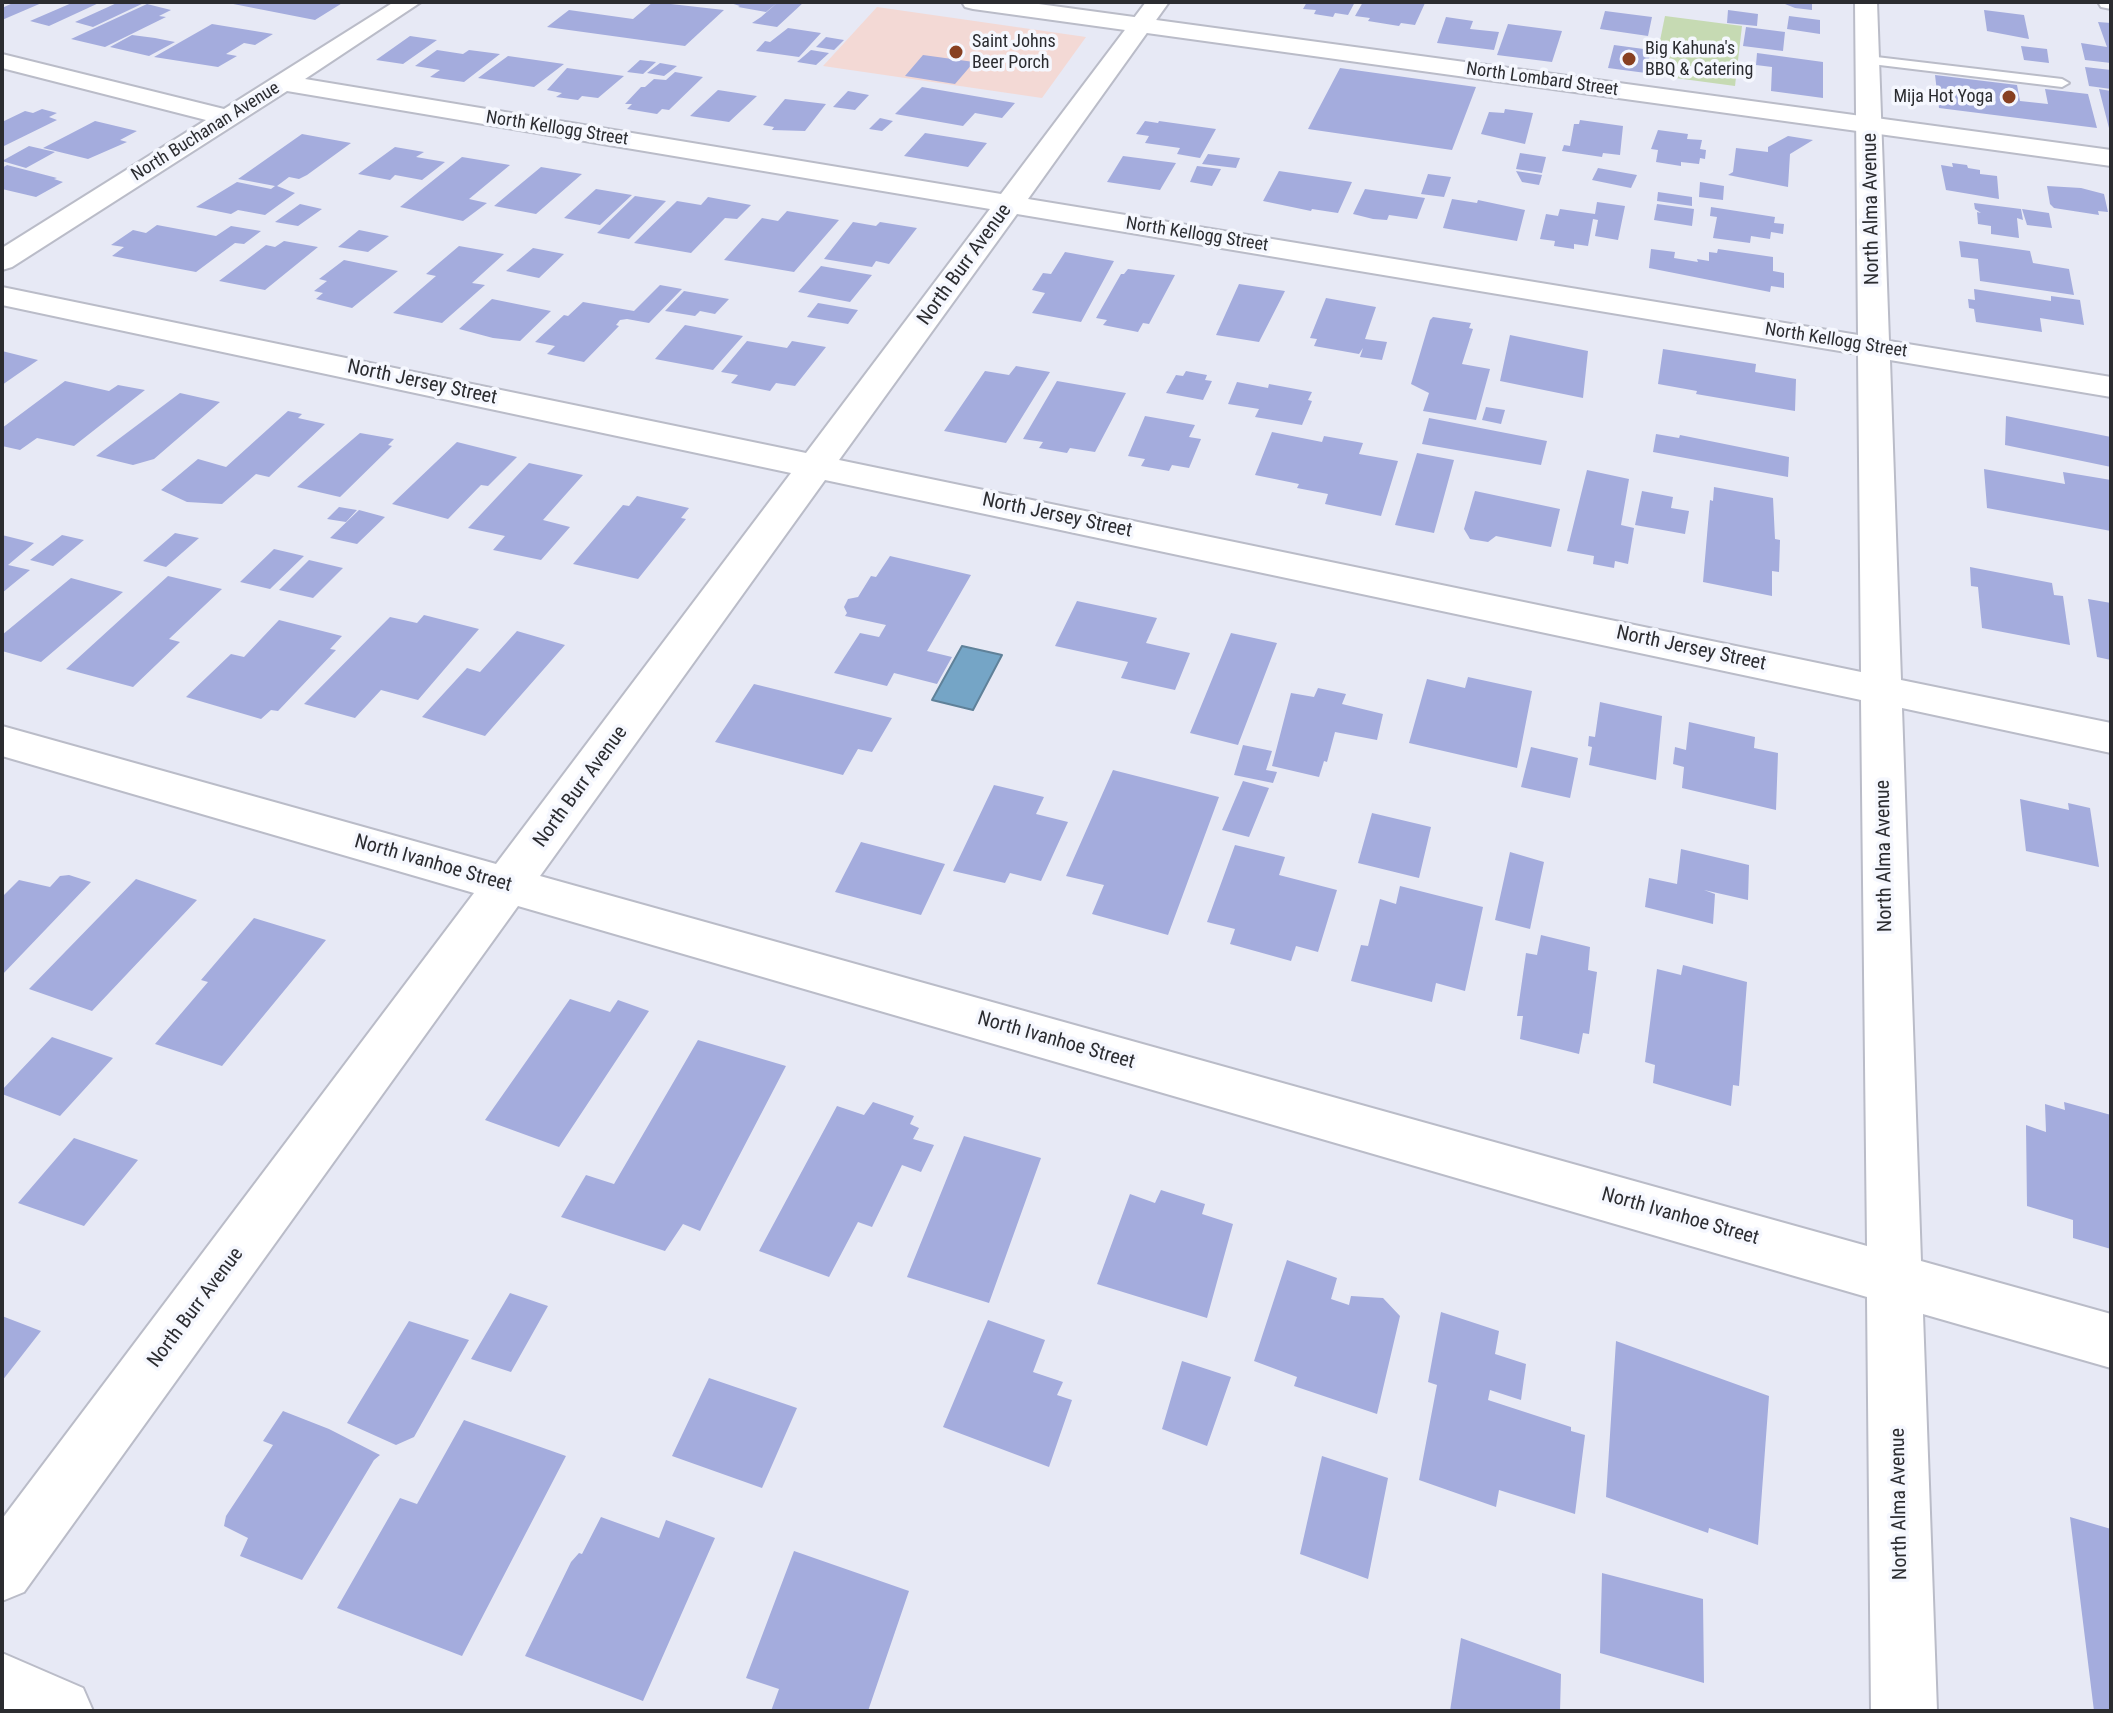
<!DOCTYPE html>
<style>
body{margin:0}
#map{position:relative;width:2113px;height:1713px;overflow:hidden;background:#e7e9f5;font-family:"Roboto Condensed",sans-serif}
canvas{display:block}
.frame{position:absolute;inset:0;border:4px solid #2b2c30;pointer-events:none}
</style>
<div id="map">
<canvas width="2113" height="1713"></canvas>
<div class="frame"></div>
</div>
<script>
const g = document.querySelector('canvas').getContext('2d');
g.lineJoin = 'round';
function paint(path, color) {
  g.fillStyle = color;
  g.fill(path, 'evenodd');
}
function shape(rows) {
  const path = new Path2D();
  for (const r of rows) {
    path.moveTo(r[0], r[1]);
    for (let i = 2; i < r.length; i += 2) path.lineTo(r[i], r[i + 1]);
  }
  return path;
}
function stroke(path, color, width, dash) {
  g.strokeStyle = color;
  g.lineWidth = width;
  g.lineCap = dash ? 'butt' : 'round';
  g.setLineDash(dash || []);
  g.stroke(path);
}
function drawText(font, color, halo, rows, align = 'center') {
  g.font = font + ' "Roboto Condensed",sans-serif';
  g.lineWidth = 7;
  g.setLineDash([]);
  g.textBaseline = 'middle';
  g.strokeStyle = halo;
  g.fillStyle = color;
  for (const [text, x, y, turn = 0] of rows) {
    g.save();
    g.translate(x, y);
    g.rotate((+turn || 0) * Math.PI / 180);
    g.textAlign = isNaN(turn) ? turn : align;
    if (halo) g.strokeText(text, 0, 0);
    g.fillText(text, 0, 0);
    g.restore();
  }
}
const commercial = shape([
 [877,7,1086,37,1042,98,823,66]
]);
const green = shape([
 [1665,16,1742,26,1735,86,1653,75]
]);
const water = shape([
 [962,646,1002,655,973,710,932,700,962,646]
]);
const building = shape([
 [15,2,44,2,2,20,2,8],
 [74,2,101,2,49,26,30,21],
 [119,2,146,2,93,27,75,22],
 [223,2,344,2,315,20],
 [653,2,724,10,685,46,547,27,569,10,633,19],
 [727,2,804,2,777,27,752,23,761,17,777,3,766,12,738,7,740,6],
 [1307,2,1355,2,1348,15,1335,13,1333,17,1314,14,1316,10,1303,9],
 [1363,2,1416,2,1425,3,1415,25,1401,23,1399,26,1368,21,1370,18,1355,16],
 [1780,2,1812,2,1812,10,1795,8],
 [147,4,171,10,159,16,166,17,105,47,71,39],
 [1728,10,1758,14,1757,26,1727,23],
 [1984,10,2024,15,2029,39,1987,31],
 [1605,11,1652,17,1648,36,1600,29],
 [1789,16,1820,20,1820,34,1787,29],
 [1446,17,1473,21,1470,29,1499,32,1494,50,1437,43],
 [2098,22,2111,23,2111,63,2085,60,2081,43,2107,47],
 [212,24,273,34,255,45,244,43,226,54,237,56,218,67,154,57],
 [1508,24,1562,31,1552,62,1497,55],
 [1746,27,1785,32,1783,51,1743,46],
 [788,28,821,33,799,57,756,51,765,41,770,42],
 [132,35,155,38,175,42,149,56,110,47],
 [410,36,437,40,403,64,376,60],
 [826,37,844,40,834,50,816,47],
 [1614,45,1651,50,1646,73,1608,68],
 [2021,46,2047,49,2049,63,2024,60],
 [437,50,463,54,469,50,500,54,464,82,430,77,440,70,415,66],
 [811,50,829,53,816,65,797,62],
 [1757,53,1823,62,1823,98,1771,91,1772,67,1756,65],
 [923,55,974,62,955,84,905,76],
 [508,56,564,64,534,87,478,78],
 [640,60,656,62,643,74,627,72],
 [660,63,677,66,664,76,647,73],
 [2085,67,2111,70,2111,89,2089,86],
 [567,68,624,76,598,98,582,96,578,100,556,97,562,93,547,90],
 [1340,68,1476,87,1452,150,1308,129],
 [675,72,703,77,669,110,662,109,657,114,627,109,632,104,625,104,641,87,645,87,654,79,666,80],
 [1935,75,2017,85,2020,101,2048,104,2045,89,2088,94,2097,128,1939,108],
 [922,87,1015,103,1002,118,975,113,963,126,895,114],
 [2099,89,2111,91,2111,132,2110,132],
 [718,90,757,96,729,122,690,116],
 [848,91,869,95,855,110,833,107],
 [785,99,826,104,805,131,772,130,774,127,763,125],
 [42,109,57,113,49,117,57,120,2,147,2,122,25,111,33,113],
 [1505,109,1533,113,1525,144,1481,134,1489,112,1504,113],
 [880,118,893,121,882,131,869,129],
 [1580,120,1623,126,1620,155,1603,153,1602,157,1562,151,1564,145,1570,146,1574,124,1579,124],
 [95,121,137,131,120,140,127,142,88,159,43,148],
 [1145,121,1158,123,1159,121,1216,129,1200,158,1177,154,1180,148,1145,143,1149,136,1136,134],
 [1658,130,1688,134,1687,139,1702,140,1700,149,1706,150,1705,159,1700,158,1699,164,1681,162,1681,166,1656,162,1658,150,1651,149],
 [925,133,987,143,968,167,904,156],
 [302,134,351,143,307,175,299,179,289,177,277,186,295,193,265,215,238,210,231,214,196,207,237,182,271,189,275,186,238,179],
 [1788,136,1813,140,1790,154,1788,187,1728,175,1733,172,1736,148,1768,152,1768,147],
 [29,146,55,152,26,168,2,161],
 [395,147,424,152,416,157,445,162,422,180,395,175,390,180,358,174],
 [1520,153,1546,157,1542,173,1516,169],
 [1208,154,1240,158,1236,168,1202,164],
 [1123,156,1176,163,1160,190,1107,182],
 [462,157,510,165,469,199,487,203,463,221,400,207],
 [1952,163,1967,165,1968,168,1980,170,1980,174,1997,176,1999,199,1946,190,1941,165,1953,167],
 [7,165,57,178,54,179,63,182,36,197,2,189,2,168],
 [1197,166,1221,169,1212,186,1190,182],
 [541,167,582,174,536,214,494,206],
 [1598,168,1637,175,1631,188,1592,180],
 [1279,171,1352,182,1338,213,1312,209,1311,211,1263,201],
 [1516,171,1542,175,1539,185,1522,182],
 [1428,174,1451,177,1444,197,1421,194],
 [1700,182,1724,186,1723,200,1699,197],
 [2047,186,2081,188,2104,194,2108,212,2098,211,2099,215,2054,208,2050,204],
 [596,189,632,195,600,225,564,218],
 [1365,189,1425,198,1417,219,1389,215,1387,220,1373,219,1353,214],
 [1658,192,1692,197,1692,206,1657,201],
 [635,196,666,201,629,239,597,233],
 [708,197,751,205,737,219,725,218,691,253,634,243,677,201,701,205],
 [1452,199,1477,203,1478,200,1525,210,1517,241,1443,228],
 [1597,202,1625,206,1618,240,1595,236,1598,220,1593,219,1588,246,1574,244,1574,249,1554,246,1555,241,1540,239,1546,214,1558,216,1560,209,1595,214],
 [1974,203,2021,209,2023,220,2017,218,2019,238,1991,234,1991,226,1978,224,1977,212,1981,213,1975,209],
 [300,204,322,209,298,226,275,222],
 [1657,204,1694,209,1692,226,1654,220],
 [1711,207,1775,217,1774,223,1784,224,1783,234,1771,232,1770,239,1751,236,1750,243,1713,238,1717,217,1710,216],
 [2022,209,2049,213,2052,228,2027,225],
 [787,211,839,220,794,272,724,260,762,218,778,221],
 [853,222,876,226,880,222,917,228,889,264,876,261,872,267,824,259],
 [157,225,216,236,231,226,261,231,244,244,235,243,196,272,112,256,124,247,111,245,133,230,146,233],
 [359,230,389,236,368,252,338,247],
 [284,241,318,247,265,290,219,281,266,245,275,247],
 [1959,241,2030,251,2033,263,2069,269,2074,295,1980,281,1978,259,1961,257],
 [459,246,504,254,472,283,485,285,442,323,393,313,436,276,426,274],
 [533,248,564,254,539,278,506,271],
 [1651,249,1675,252,1674,258,1698,262,1697,259,1709,261,1709,252,1717,253,1718,249,1773,257,1773,271,1784,273,1784,288,1771,286,1770,292,1649,268],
 [1065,252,1114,261,1081,322,1032,313,1045,293,1032,290,1043,273,1051,274],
 [344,260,398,271,352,308,316,299,323,293,314,291,327,281,319,279],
 [821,266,872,275,850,302,798,292],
 [1128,269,1175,275,1149,324,1143,323,1138,332,1103,325,1107,320,1096,318,1121,274,1124,274],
 [1239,284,1285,291,1259,342,1216,335],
 [660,285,682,289,649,323,627,319,620,320,616,325,619,326,584,362,547,354,555,346,535,342,564,315,568,316,583,302,634,311],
 [1974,289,2051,301,2051,296,2080,300,2084,325,2040,318,2042,332,1976,322,1974,309,1969,308,1968,299,1975,300],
 [684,291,729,299,715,314,700,311,695,316,665,311],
 [1326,298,1376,307,1365,339,1387,342,1382,360,1360,357,1363,348,1359,354,1314,346,1317,339,1310,338],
 [492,299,551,311,520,341,493,338,459,329],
 [818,303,858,310,848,324,807,317],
 [1433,317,1471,323,1469,328,1473,329,1462,364,1490,369,1476,420,1423,411,1429,393,1411,384,1430,320],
 [685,325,743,336,713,370,655,359],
 [1510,335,1588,351,1583,398,1500,381],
 [747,341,787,348,792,341,826,347,795,386,776,383,770,391,731,383,738,375,721,372],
 [1663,349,1756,364,1755,372,1796,379,1795,411,1696,394,1697,391,1658,384],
 [2,351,38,360,2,385],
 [1016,366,1050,372,1006,443,944,431,985,371,1009,375],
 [1186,371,1207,375,1205,380,1212,381,1203,400,1166,393,1176,375,1183,376],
 [65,381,109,391,118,385,145,390,74,446,37,438,20,450,2,446,2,428],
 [1057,381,1126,393,1095,452,1070,448,1067,453,1039,448,1043,442,1023,439],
 [1237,382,1268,388,1269,384,1312,392,1308,400,1312,401,1302,425,1255,417,1259,409,1228,404],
 [180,393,220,402,154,459,133,465,96,456],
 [1486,407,1505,410,1501,424,1482,420],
 [288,411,302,414,298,418,325,424,269,477,256,474,222,504,187,502,161,490,198,459,226,467],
 [1145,416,1195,425,1189,437,1201,439,1189,468,1172,465,1169,471,1141,466,1145,459,1128,456],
 [2006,416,2111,437,2111,467,2005,445],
 [1429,418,1547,441,1541,465,1422,444],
 [1272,432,1322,442,1324,436,1363,443,1359,454,1398,461,1381,516,1325,504,1328,494,1297,488,1299,484,1255,475],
 [360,433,394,439,388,445,392,446,340,497,297,487],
 [1656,434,1679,438,1680,435,1789,457,1788,477,1653,452],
 [457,442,517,457,488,486,481,485,448,519,392,504],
 [1417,453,1454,460,1434,533,1395,525],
 [529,463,583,475,543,520,570,527,541,560,493,550,505,536,468,528],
 [1984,469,2065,484,2063,472,2111,480,2111,531,1987,508],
 [1587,470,1629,479,1621,525,1634,528,1628,564,1615,561,1614,568,1593,564,1594,556,1567,551],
 [1714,487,1773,498,1775,539,1780,540,1779,572,1772,571,1772,596,1703,582,1710,500,1713,501],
 [1475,491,1560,509,1551,547,1496,536,1488,542,1470,539,1464,529],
 [1642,491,1673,497,1671,508,1689,511,1685,534,1635,525],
 [637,496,689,508,681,518,686,519,638,579,573,564,623,505,629,506],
 [339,507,357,510,346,522,327,519],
 [359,510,385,517,357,544,330,538],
 [175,533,199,538,166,567,143,561],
 [2,535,34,543,8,565,30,570,2,593],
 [62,535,84,540,53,566,30,560],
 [274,549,304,556,270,589,240,582],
 [890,556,971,575,927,651,952,657,937,684,894,673,887,686,834,673,860,633,879,637,886,625,845,616,847,613,844,607,848,599,858,597,871,576,876,577],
 [309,560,343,568,313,598,279,590],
 [1970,567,2052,583,2054,595,2063,596,2070,645,1982,628,1978,587,1971,586],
 [168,576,222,589,169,639,180,642,133,687,66,669],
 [71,578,123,592,41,662,2,651,2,635],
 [2088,599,2111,603,2111,660,2097,657],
 [1077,601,1157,618,1146,643,1190,653,1175,690,1121,678,1128,662,1055,646],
 [424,615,479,629,418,700,381,690,355,718,304,704,390,617,417,623],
 [279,620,342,636,330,649,336,650,278,711,271,710,261,719,186,697,231,654,244,657],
 [517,631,565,645,485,736,422,717,467,668,480,672],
 [1231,633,1277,643,1238,745,1190,733],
 [1468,677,1532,691,1517,768,1409,743,1427,679,1465,688],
 [754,684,892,718,872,752,858,749,843,775,715,742],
 [1318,688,1346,694,1342,704,1383,714,1377,740,1335,732,1327,762,1324,761,1319,777,1272,766,1291,693,1314,697],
 [1600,702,1662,716,1656,780,1589,765,1592,747,1588,746,1589,736,1595,737],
 [1689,722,1755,737,1754,748,1778,753,1776,810,1682,788,1684,767,1673,764,1675,747,1686,750],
 [1243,745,1272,751,1266,770,1277,772,1273,783,1234,775],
 [1531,747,1578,758,1570,798,1521,787],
 [1113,770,1219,797,1168,935,1092,914,1104,885,1066,876],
 [1243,781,1269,788,1249,837,1222,830],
 [994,785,1044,797,1036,814,1068,822,1041,881,1010,873,1005,883,953,871],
 [2020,799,2069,810,2068,803,2090,808,2099,867,2026,851],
 [1372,813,1431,827,1419,878,1358,863],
 [861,842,945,864,921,915,835,892],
 [1235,845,1285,857,1279,875,1337,890,1318,952,1296,946,1291,961,1230,944,1235,929,1207,922],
 [1681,849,1749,865,1748,900,1704,890,1715,894,1713,924,1645,907,1649,878,1677,884],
 [1510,852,1544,862,1530,929,1495,920],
 [69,875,91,882,2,975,2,897,19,880,50,887,60,876],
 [136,879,197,900,92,1011,29,989],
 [1400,886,1483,907,1465,991,1436,983,1432,1002,1351,981,1361,945,1368,946,1380,899,1396,904],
 [254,918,326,940,222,1066,155,1044,208,982,201,980],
 [1541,935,1590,947,1588,970,1597,972,1589,1034,1583,1033,1579,1054,1520,1039,1523,1016,1517,1016,1526,953,1537,955],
 [1683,965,1747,982,1739,1086,1733,1085,1731,1106,1653,1083,1655,1065,1645,1062,1657,969,1681,975],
 [570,999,610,1012,618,1000,649,1011,559,1147,485,1120],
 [52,1037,113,1058,60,1116,2,1094,2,1090],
 [698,1040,786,1066,700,1231,683,1224,665,1251,561,1217,586,1175,614,1184],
 [873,1102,914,1116,910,1124,919,1128,913,1139,934,1145,921,1172,902,1165,872,1227,858,1222,829,1277,759,1251,837,1106,864,1115],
 [2064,1102,2111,1115,2111,1249,2073,1238,2073,1220,2027,1206,2026,1125,2046,1132,2045,1104,2065,1110],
 [964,1136,1041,1158,989,1303,907,1277],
 [74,1138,138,1160,84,1226,18,1203],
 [1161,1190,1205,1204,1202,1214,1233,1224,1207,1318,1097,1284,1130,1194,1155,1203],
 [1287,1260,1337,1278,1331,1299,1349,1305,1351,1296,1383,1298,1400,1316,1377,1414,1294,1386,1297,1377,1254,1361],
 [510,1293,548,1306,511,1372,471,1359],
 [1441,1312,1499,1331,1495,1354,1526,1364,1521,1400,1490,1390,1488,1400,1571,1427,1571,1431,1585,1435,1575,1514,1499,1490,1496,1507,1419,1480,1437,1385,1428,1382],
 [2,1316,41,1331,2,1381],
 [988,1320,1045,1340,1033,1372,1063,1382,1057,1395,1072,1400,1049,1467,943,1427],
 [409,1321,469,1340,414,1437,396,1445,347,1423],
 [1616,1341,1769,1396,1758,1545,1709,1528,1708,1533,1606,1497],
 [1182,1361,1231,1377,1207,1446,1162,1429],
 [709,1378,797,1408,762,1488,672,1456],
 [283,1411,329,1429,380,1455,374,1460,302,1580,240,1556,248,1538,224,1526,226,1516,273,1445,263,1441],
 [464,1420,566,1456,462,1656,337,1608,400,1498,417,1504],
 [1322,1456,1388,1478,1368,1579,1300,1554],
 [601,1517,659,1538,666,1520,715,1538,643,1701,525,1656,571,1562,579,1553,582,1554],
 [2070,1517,2111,1529,2111,1711,2094,1711],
 [794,1551,909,1591,868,1711,771,1711,779,1689,746,1678],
 [1602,1573,1703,1599,1704,1683,1600,1653],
 [1461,1638,1561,1674,1560,1711,1450,1711]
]);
const lane = shape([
 [1868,56,2062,79,2069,83,2062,87,1863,63,1863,57,1868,56]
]);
const street = shape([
 [394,2,421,2,305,79,1001,194,1146,2,1169,2,1028,199,1858,335,1855,2,1877,2,1889,341,2111,377,2111,397,1890,360,1901,680,2111,723,2111,753,1902,708,1921,1261,2111,1314,2111,1368,1923,1314,1937,1711,1871,1711,1867,1297,518,906,24,1592,2,1601,2,1519,474,893,2,756,2,726,496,864,791,473,2,305,2,287,806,453,990,209,287,91,12,267,2,270,2,248,206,120,2,68,2,54,224,109,394,2],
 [1017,214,1858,354,1861,672,839,460,1017,214],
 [825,480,1861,700,1867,1246,540,876,825,480],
 [2098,2,2111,2,2111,9,2101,7,2098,2],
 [2,1653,83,1688,93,1711,2,1711,2,1653]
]);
const primary = shape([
 [962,2,1024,2,2111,150,2111,166,973,9,965,7,962,2]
]);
const markers = [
 [956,52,8,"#884021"],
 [1629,59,8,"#884021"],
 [2009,97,8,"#884021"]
];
const farPoinames = [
 ["Saint Johns",972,42],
 ["Beer Porch",972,63],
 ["Big Kahuna's",1645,49],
 ["BBQ & Catering",1645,70],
 ["Mija Hot Yoga",1993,97,"right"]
];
const farStreetnames = [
 ["North Lombard Street",1542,80,8],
 ["North Kellogg Street",557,129,9],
 ["North Buchanan Avenue",206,132,-32],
 ["North Kellogg Street",1197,235,9],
 ["North Kellogg Street",1836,341,9]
];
const streetNames = [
 ["North Alma Avenue",1872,209,-91],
 ["North Burr Avenue",965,265,-54],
 ["North Jersey Street",422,383,12],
 ["North Jersey Street",1057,516,12],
 ["North Jersey Street",1691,649,12],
 ["North Burr Avenue",581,787,-54],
 ["North Alma Avenue",1885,856,-91],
 ["North Ivanhoe Street",433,864,16],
 ["North Ivanhoe Street",1056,1041,16],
 ["North Ivanhoe Street",1680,1217,16],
 ["North Burr Avenue",196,1308,-53],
 ["North Alma Avenue",1900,1504,-91]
];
paint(commercial, '#f3d9d5');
paint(green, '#c6dab3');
paint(water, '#75a5c6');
stroke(water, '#5f8199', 2);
paint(building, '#a4acdd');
stroke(lane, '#babcc8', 4);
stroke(street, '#babcc8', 4);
stroke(primary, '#babcc8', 4);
paint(lane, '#fff');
paint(street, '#fff');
paint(primary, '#fff');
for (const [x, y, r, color] of markers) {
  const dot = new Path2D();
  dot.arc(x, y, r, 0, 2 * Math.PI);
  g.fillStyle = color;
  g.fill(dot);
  stroke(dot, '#f5f7fe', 3);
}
drawText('18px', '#2b2c30', '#f5f7fe', farPoinames, 'left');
drawText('18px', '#2b2c30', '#f5f7fe', farStreetnames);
drawText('20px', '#2b2c30', '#f5f7fe', streetNames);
</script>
